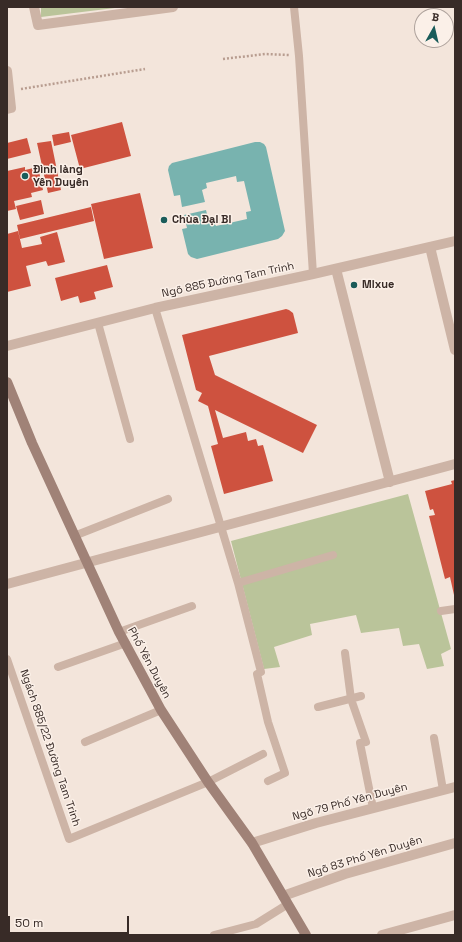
<!DOCTYPE html>
<meta charset="utf-8">
<style>
body{margin:0}
#map{position:relative;width:462px;height:942px;overflow:hidden;background:#f3e5db;font-family:"Space Grotesk",sans-serif}
canvas{display:block}
.frame{position:absolute;inset:0;border:8px solid #382b27;pointer-events:none}
.north{position:absolute;left:414px;top:8px;width:40px;height:40px;box-sizing:border-box;background:#fbf0e8;border:1px solid #ada19b;border-radius:50%;rotate:8deg;font-size:11px;font-weight:700;line-height:16px;text-align:center;color:#382b27}
.north::after{content:'';display:block;margin:auto;width:14px;height:18px;background:#1a5c5a;clip-path:polygon(50% 0,100% 100%,50% 72%,0 100%)}
.scale{position:absolute;left:8px;top:916px;width:121px;height:18px;box-sizing:border-box;border:2px solid #382b27;border-top:0;padding-left:5px;font-size:12px;line-height:14px;white-space:nowrap;color:#382b27;-webkit-text-stroke:3px #fbf0e8;paint-order:stroke}
</style>
<div id="map">
<canvas width="462" height="942"></canvas>
<div class="frame"></div>
<div class="north">B</div>
<div class="scale">50 m</div>
</div>
<script>
const g = document.querySelector('canvas').getContext('2d');
g.lineJoin = 'round';
function paint(path, color) {
  g.fillStyle = color;
  g.fill(path, 'evenodd');
}
function shape(rows) {
  const path = new Path2D();
  for (const r of rows) {
    path.moveTo(r[0], r[1]);
    for (let i = 2; i < r.length; i += 2) path.lineTo(r[i], r[i + 1]);
  }
  return path;
}
function stroke(path, color, width, dash) {
  g.strokeStyle = color;
  g.lineWidth = width;
  g.lineCap = dash ? 'butt' : 'round';
  g.setLineDash(dash || []);
  g.stroke(path);
}
function drawText(font, color, halo, rows, align = 'center') {
  g.font = font + ' "Space Grotesk",sans-serif';
  g.lineWidth = 3;
  g.setLineDash([]);
  g.textBaseline = 'middle';
  g.strokeStyle = halo;
  g.fillStyle = color;
  for (const [text, x, y, turn = 0] of rows) {
    g.save();
    g.translate(x, y);
    g.rotate((+turn || 0) * Math.PI / 180);
    g.textAlign = isNaN(turn) ? turn : align;
    if (halo) g.strokeText(text, 0, 0);
    g.fillText(text, 0, 0);
    g.restore();
  }
}
const green = shape([
 [41,7,123,7,41,17],
 [408,494,451,649,441,654,444,666,427,669,419,644,403,646,399,628,361,633,356,615,310,624,312,635,274,647,280,667,264,669,231,541]
]);
const water = shape([
 [255,142,260,142,264,144,266,147,285,231,282,236,278,239,197,259,191,257,188,254,182,229,187,228,184,215,206,210,209,222,214,222,216,226,247,219,246,212,251,211,244,181,237,182,236,176,206,183,207,188,202,190,205,202,182,207,180,195,174,196,168,170,169,166,172,163]
]);
const building = shape([
 [122,122,131,156,80,169,71,135],
 [69,132,71,142,54,146,52,135],
 [27,138,31,153,7,159,7,143],
 [51,141,61,190,48,193,37,143],
 [25,167,25,170,38,167,43,190,31,193,32,197,14,201,16,209,7,211,7,171],
 [140,193,153,248,104,259,91,204],
 [41,200,44,214,20,220,16,206],
 [91,207,94,221,20,239,17,225],
 [18,231,22,248,42,244,40,237,57,232,65,262,48,266,46,261,26,266,31,286,7,292,7,234],
 [107,265,113,287,94,292,96,299,80,303,78,296,61,301,55,278],
 [286,309,289,310,293,313,298,333,209,356,215,375,317,425,303,453,215,410,223,438,246,432,248,441,256,439,258,446,263,445,273,481,224,494,211,446,218,444,208,406,198,401,202,393,196,390,182,335],
 [455,480,455,595,454,595,450,577,445,579,429,516,435,515,433,509,430,510,425,491,452,484,451,481]
]);
const path = shape([
 [223,59,265,54,289,55],
 [21,89,145,69]
]);
const lane = shape([
 [294,7,299,56,313,274],
 [155,308,238,583,261,672,257,674,268,722,285,773,268,781],
 [98,323,130,439],
 [74,536,168,499],
 [238,583,333,555],
 [441,611,455,609],
 [119,632,192,606],
 [345,653,351,699,366,742,360,743,373,808],
 [7,659,69,839,208,782,263,754],
 [58,667,126,643],
 [318,707,361,696],
 [434,738,443,790],
 [85,742,161,710],
 [214,935,256,924,288,904]
]);
const street = shape([
 [34,7,38,25,173,7],
 [7,71,11,108,7,109],
 [430,247,455,350],
 [336,269,390,482],
 [7,346,155,308,313,274,455,241],
 [7,584,455,464],
 [252,843,316,823,455,787],
 [283,896,345,874,455,843],
 [382,935,455,915]
]);
const secondary = shape([
 [7,382,32,443,119,632,161,710,208,782,252,843,306,935]
]);
const markers = [
 [25,176,4,"#1a5c5a"],
 [164,220,4,"#1a5c5a"],
 [354,285,4,"#1a5c5a"]
];
const poiNames = [
 ["Đình làng",33,170],
 ["Yên Duyên",33,183],
 ["Chùa Đại Bi",172,220],
 ["Mixue",362,285]
];
const streetNames = [
 ["Ngõ 885 Đường Tam Trinh",228,280,-12],
 ["Phố Yên Duyên",149,663,62],
 ["Ngách 885/22 Đường Tam Trinh",50,748,71],
 ["Ngõ 79 Phố Yên Duyên",350,802,-15],
 ["Ngõ 83 Phố Yên Duyên",365,857,-17]
];
paint(green, '#bac49a');
paint(water, '#78b3af');
paint(building, '#ce523f');
stroke(path, '#b89d90', 2.5, [2, 2]);
stroke(lane, '#cdb4a6', 8);
stroke(street, '#cdb4a6', 10);
stroke(secondary, '#a08277', 10);
for (const [x, y, r, color] of markers) {
  const dot = new Path2D();
  dot.arc(x, y, r, 0, 2 * Math.PI);
  g.fillStyle = color;
  g.fill(dot);
  stroke(dot, '#fbf0e8', 1.5);
}
drawText('bold 11px', '#382b27', '#fbf0e8', poiNames, 'left');
drawText('11px', '#382b27', '#fbf0e8', streetNames);
</script>
